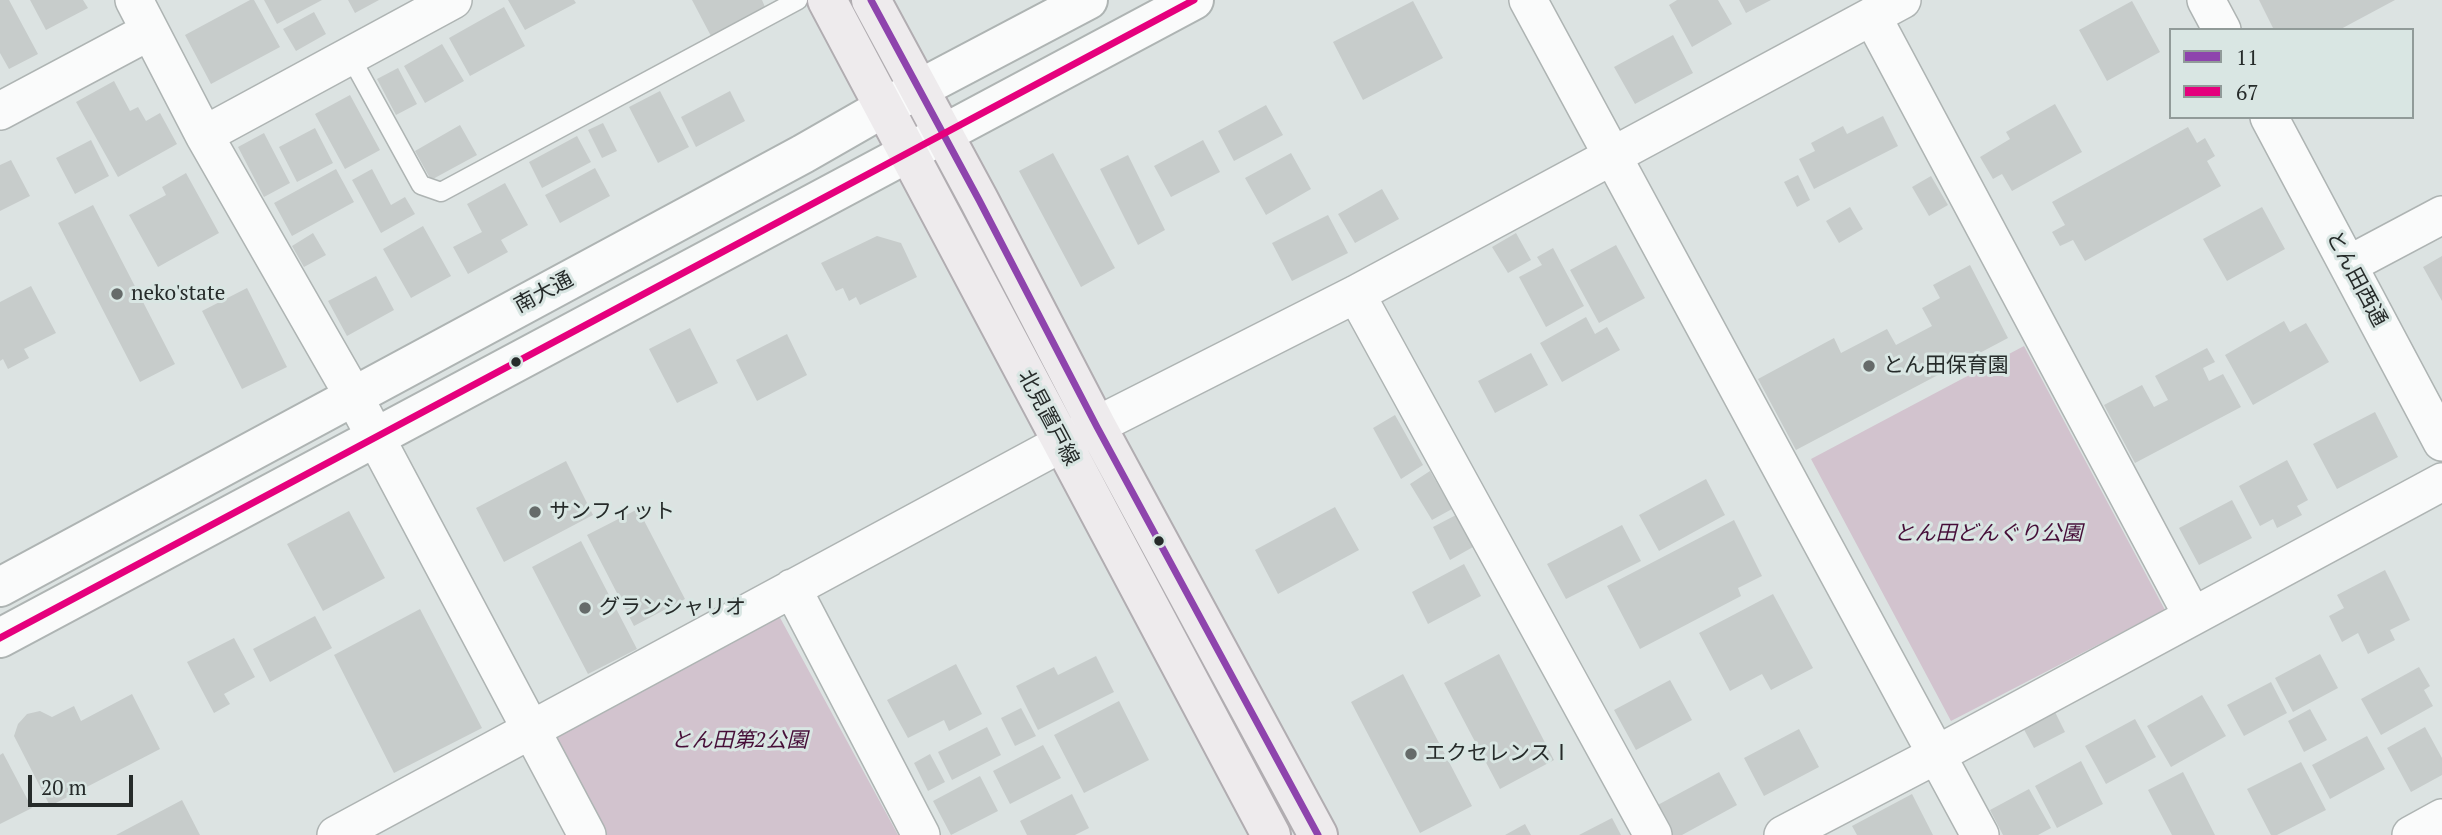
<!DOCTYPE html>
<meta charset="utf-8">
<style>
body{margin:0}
#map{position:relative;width:2442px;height:835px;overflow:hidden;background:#dce3e2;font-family:"PT Serif",serif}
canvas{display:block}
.legend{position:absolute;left:2169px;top:28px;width:245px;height:91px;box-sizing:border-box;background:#d9e6e3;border:2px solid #919b99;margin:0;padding:9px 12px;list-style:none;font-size:21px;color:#262b2a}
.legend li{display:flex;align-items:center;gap:14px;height:35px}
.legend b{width:35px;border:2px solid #919b99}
.scale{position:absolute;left:28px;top:775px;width:105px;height:32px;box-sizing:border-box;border:4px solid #262b2a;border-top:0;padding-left:9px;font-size:21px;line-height:24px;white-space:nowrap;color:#262b2a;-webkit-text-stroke:5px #d9e6e3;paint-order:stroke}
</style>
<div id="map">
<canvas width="2442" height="835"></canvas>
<ul class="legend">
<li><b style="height:9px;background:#8e44ad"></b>11</li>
<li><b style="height:9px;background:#e5007d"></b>67</li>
</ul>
<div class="scale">20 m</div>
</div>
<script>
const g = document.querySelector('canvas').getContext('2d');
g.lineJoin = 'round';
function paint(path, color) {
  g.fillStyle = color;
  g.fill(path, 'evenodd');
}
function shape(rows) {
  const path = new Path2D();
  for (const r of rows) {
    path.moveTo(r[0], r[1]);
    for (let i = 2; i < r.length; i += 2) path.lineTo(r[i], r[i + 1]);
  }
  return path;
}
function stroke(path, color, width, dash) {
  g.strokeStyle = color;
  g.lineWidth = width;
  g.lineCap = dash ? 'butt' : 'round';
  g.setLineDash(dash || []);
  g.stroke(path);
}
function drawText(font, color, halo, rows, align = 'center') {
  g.font = font + ' "PT Serif","Noto Sans JP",serif';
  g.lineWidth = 6;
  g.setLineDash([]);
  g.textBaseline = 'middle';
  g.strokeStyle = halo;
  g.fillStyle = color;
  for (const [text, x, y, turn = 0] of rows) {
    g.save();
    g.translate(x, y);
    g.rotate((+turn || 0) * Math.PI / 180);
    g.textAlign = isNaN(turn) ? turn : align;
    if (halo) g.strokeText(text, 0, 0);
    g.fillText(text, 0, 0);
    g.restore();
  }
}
const green = shape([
 [2024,346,2165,610,1951,721,1811,459],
 [778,614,898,835,607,835,552,735]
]);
const building = shape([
 [0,0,9,0,38,54,9,69,0,53],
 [30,0,83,0,88,8,46,30],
 [250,0,254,0,280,47,211,84,185,35],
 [264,0,322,0,277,24],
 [348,0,379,0,355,13],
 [508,0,574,0,576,3,525,30],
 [692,0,762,0,765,7,711,36],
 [1677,0,1718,0,1732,24,1692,47,1669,5],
 [1739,0,1771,0,1746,13],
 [2259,0,2395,0,2339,30,2274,30],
 [1413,1,1443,58,1363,100,1333,42],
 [2132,1,2160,52,2107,81,2079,30],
 [504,7,525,46,470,76,449,38],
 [314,12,326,34,296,51,283,29],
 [1673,35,1693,73,1635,104,1614,67],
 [442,44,464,81,425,103,404,66],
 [398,68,417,104,396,115,377,79],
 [114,81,130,111,138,107,146,121,160,113,177,144,118,177,76,102],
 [660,91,689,147,658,163,629,107],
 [730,91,745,121,696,147,681,117],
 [350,95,380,150,345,169,315,114],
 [2055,104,2082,152,2012,191,2002,174,1993,179,1980,157,2010,139,2006,132],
 [1266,105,1283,135,1234,161,1218,131],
 [1883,116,1898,146,1814,189,1799,159,1815,151,1811,143,1843,126,1847,134],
 [603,123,617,151,602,158,588,130],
 [460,125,477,155,431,180,415,151],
 [2188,127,2197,143,2205,138,2215,156,2207,161,2221,186,2085,261,2073,240,2060,246,2052,232,2065,225,2052,202],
 [315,128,333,163,297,182,279,147],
 [264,133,290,183,264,197,238,147],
 [577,136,591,162,542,188,529,162],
 [91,140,109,176,75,194,56,158],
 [1203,140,1220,172,1171,197,1154,166],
 [1053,153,1115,268,1081,287,1019,171],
 [1291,153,1311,189,1266,215,1245,178],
 [1128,155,1165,230,1138,245,1100,169],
 [11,160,30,196,0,211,0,165],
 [595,168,610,196,560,223,545,195],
 [336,169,354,202,292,236,274,203],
 [372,169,391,205,405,197,415,214,381,233,352,180],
 [186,173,219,233,158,267,129,215,166,195,162,187],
 [1798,175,1810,200,1797,207,1784,182],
 [1931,176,1948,205,1929,216,1912,187],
 [505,183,528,225,501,240,508,252,468,274,453,247,482,232,467,204],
 [1382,189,1399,219,1355,243,1338,214],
 [93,205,175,364,140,382,58,223],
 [1850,207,1863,229,1839,243,1826,221],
 [2262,207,2285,249,2227,281,2203,239],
 [1328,215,1348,253,1292,281,1272,243],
 [423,226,451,276,411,298,383,249],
 [313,233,326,255,304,267,292,246],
 [1516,233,1531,260,1508,273,1492,247],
 [877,236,901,243,917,277,860,305,856,297,849,301,843,288,836,291,821,263],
 [1616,245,1645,298,1599,323,1570,270],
 [1553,248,1584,306,1546,327,1519,277,1542,265,1537,257],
 [2442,256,2442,301,2423,267],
 [1970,265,2008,338,1796,450,1758,379,1834,338,1841,353,1887,329,1896,345,1932,326,1922,308,1940,298,1933,285],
 [376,276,394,310,347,336,328,301],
 [31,286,56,333,24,349,29,358,8,369,3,359,0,361,0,302],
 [247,288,287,367,242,389,202,311],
 [1586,317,1595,334,1607,327,1620,350,1562,382,1540,343],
 [2284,321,2290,332,2306,323,2329,362,2253,405,2225,355],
 [690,328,718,383,677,403,649,349],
 [787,334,807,375,757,401,736,360],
 [2207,348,2215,362,2203,368,2209,381,2223,374,2241,407,2135,463,2104,405,2142,385,2154,407,2168,400,2155,376],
 [1531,353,1548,385,1495,413,1478,381],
 [2375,412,2398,457,2337,489,2313,444],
 [1395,415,1423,465,1401,479,1373,428],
 [2287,460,2308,500,2297,506,2302,515,2277,528,2273,519,2260,526,2239,486],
 [566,461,593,515,504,562,476,508],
 [1430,471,1452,509,1432,520,1410,484],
 [1706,479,1725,515,1659,551,1639,515],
 [2232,500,2252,538,2199,565,2179,528],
 [1335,507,1359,550,1278,594,1255,550],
 [638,509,685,599,634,626,587,535],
 [349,511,385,578,323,611,287,544],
 [1456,515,1473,547,1450,560,1433,527],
 [1734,520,1762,576,1738,588,1741,596,1640,649,1607,586],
 [1622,525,1641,561,1566,599,1547,564],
 [581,541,637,649,588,674,532,567],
 [1464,564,1481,596,1428,624,1412,592],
 [2385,570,2410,620,2390,630,2395,640,2368,654,2358,633,2342,642,2329,616,2344,608,2337,595],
 [1773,594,1813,668,1771,690,1762,674,1730,691,1699,633],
 [420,609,482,728,394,773,334,655],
 [315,616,332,648,270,682,253,649],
 [234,638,255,677,224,694,230,704,214,713,187,662],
 [1499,654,1554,760,1500,789,1444,683],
 [2320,654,2338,688,2293,712,2275,678],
 [1096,656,1114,692,1038,730,1016,686,1054,667,1058,675],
 [956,664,982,714,949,731,944,720,908,738,887,700],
 [2419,667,2430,686,2424,690,2433,706,2381,735,2361,699],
 [1403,674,1472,806,1420,833,1351,702],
 [1670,680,1692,720,1636,750,1614,710],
 [2271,682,2287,713,2244,736,2227,705],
 [132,694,160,749,50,806,14,736,18,724,27,714,40,711,52,717,74,706,81,721],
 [2202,695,2226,736,2171,767,2147,726],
 [1119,701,1149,760,1084,793,1054,735],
 [1021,708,1036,736,1015,746,1001,718],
 [2053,708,2065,732,2034,748,2021,724],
 [2310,709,2327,740,2304,752,2288,721],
 [2135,719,2156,757,2106,784,2085,746],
 [987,727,1001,755,952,780,938,752],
 [2425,727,2442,758,2442,775,2411,792,2387,748],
 [1799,729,1819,767,1764,796,1744,758],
 [2367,736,2385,769,2330,799,2312,765],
 [1043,745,1061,778,1010,804,993,771],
 [3,753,32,808,0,824,0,755],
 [930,754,945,782,928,791,914,763],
 [2081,761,2103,804,2057,828,2035,786],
 [2301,762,2326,810,2277,835,2271,835,2247,789],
 [1719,772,1737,805,1682,835,1669,835,1654,807],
 [2183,772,2215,835,2172,835,2148,790],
 [980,776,998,811,951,835,933,801],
 [2029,789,2051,828,2038,835,2003,835,1990,810],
 [1072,794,1089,828,1075,835,1027,835,1020,821],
 [1912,794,1933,835,1857,835,1852,826],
 [182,800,200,835,116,835],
 [1612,818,1621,835,1579,835],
 [1525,824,1531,835,1505,835]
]);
const lane = shape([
 [350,56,421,185,441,192,798,0]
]);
const street = shape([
 [134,0,204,135,353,395,587,835],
 [1528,0,1980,835],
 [2206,0,2222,30],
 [1872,16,2192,615],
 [0,111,150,31],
 [2269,117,2442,442],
 [204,135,453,0],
 [2348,265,2442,215],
 [1356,294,1653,835],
 [792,588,921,835],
 [336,835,1062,443,1356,294,1902,0],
 [1783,835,1936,755,2442,482],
 [2411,835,2442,818]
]);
const secondary = shape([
 [0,587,803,154,885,107,1088,0],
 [0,638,1194,0]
]);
const primary = shape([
 [827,0,1271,835],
 [871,0,979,200,1097,427,1318,835]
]);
const bus1 = shape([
 [871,0,979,200,1097,427,1318,835]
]);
const bus2 = shape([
 [0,638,1194,0]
]);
const markers = [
 [117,294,7,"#666b6a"],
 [516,362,6,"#262b2a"],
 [1869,366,7,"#666b6a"],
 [535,512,7,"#666b6a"],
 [1159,541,6,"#262b2a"],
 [585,608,7,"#666b6a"],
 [1411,754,7,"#666b6a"]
];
const streetNames = [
 ["とん田西通",2356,279,62],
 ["南大通",544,293,-28],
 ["北見置戸線",1048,418,62]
];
const poiNames = [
 ["neko'state",131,294],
 ["とん田保育園",1883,366],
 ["サンフィット",549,512],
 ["グランシャリオ",599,608],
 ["エクセレンスⅠ",1425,754]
];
const parkNames = [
 ["とん田どんぐり公園",1988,534],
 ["とん田第2公園",739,741]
];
paint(green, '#d2c3ce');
paint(building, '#c7cccb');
stroke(lane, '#aeb4b3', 21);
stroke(street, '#aeb4b3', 40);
stroke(secondary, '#aeb4b3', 42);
stroke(primary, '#b1adb1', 42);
stroke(lane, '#fafbfb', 18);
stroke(street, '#fafbfb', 37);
stroke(secondary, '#fafbfb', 38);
stroke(primary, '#eeebed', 38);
stroke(bus1, '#8e44ad', 7);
stroke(bus2, '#e5007d', 7);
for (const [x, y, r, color] of markers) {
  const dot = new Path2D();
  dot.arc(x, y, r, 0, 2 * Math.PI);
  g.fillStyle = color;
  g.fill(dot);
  stroke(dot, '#d9e6e3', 2.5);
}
drawText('21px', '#262b2a', '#d9e6e3', streetNames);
drawText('21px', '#262b2a', '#d9e6e3', poiNames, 'left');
drawText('italic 21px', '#460e38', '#d9e6e3', parkNames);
</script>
